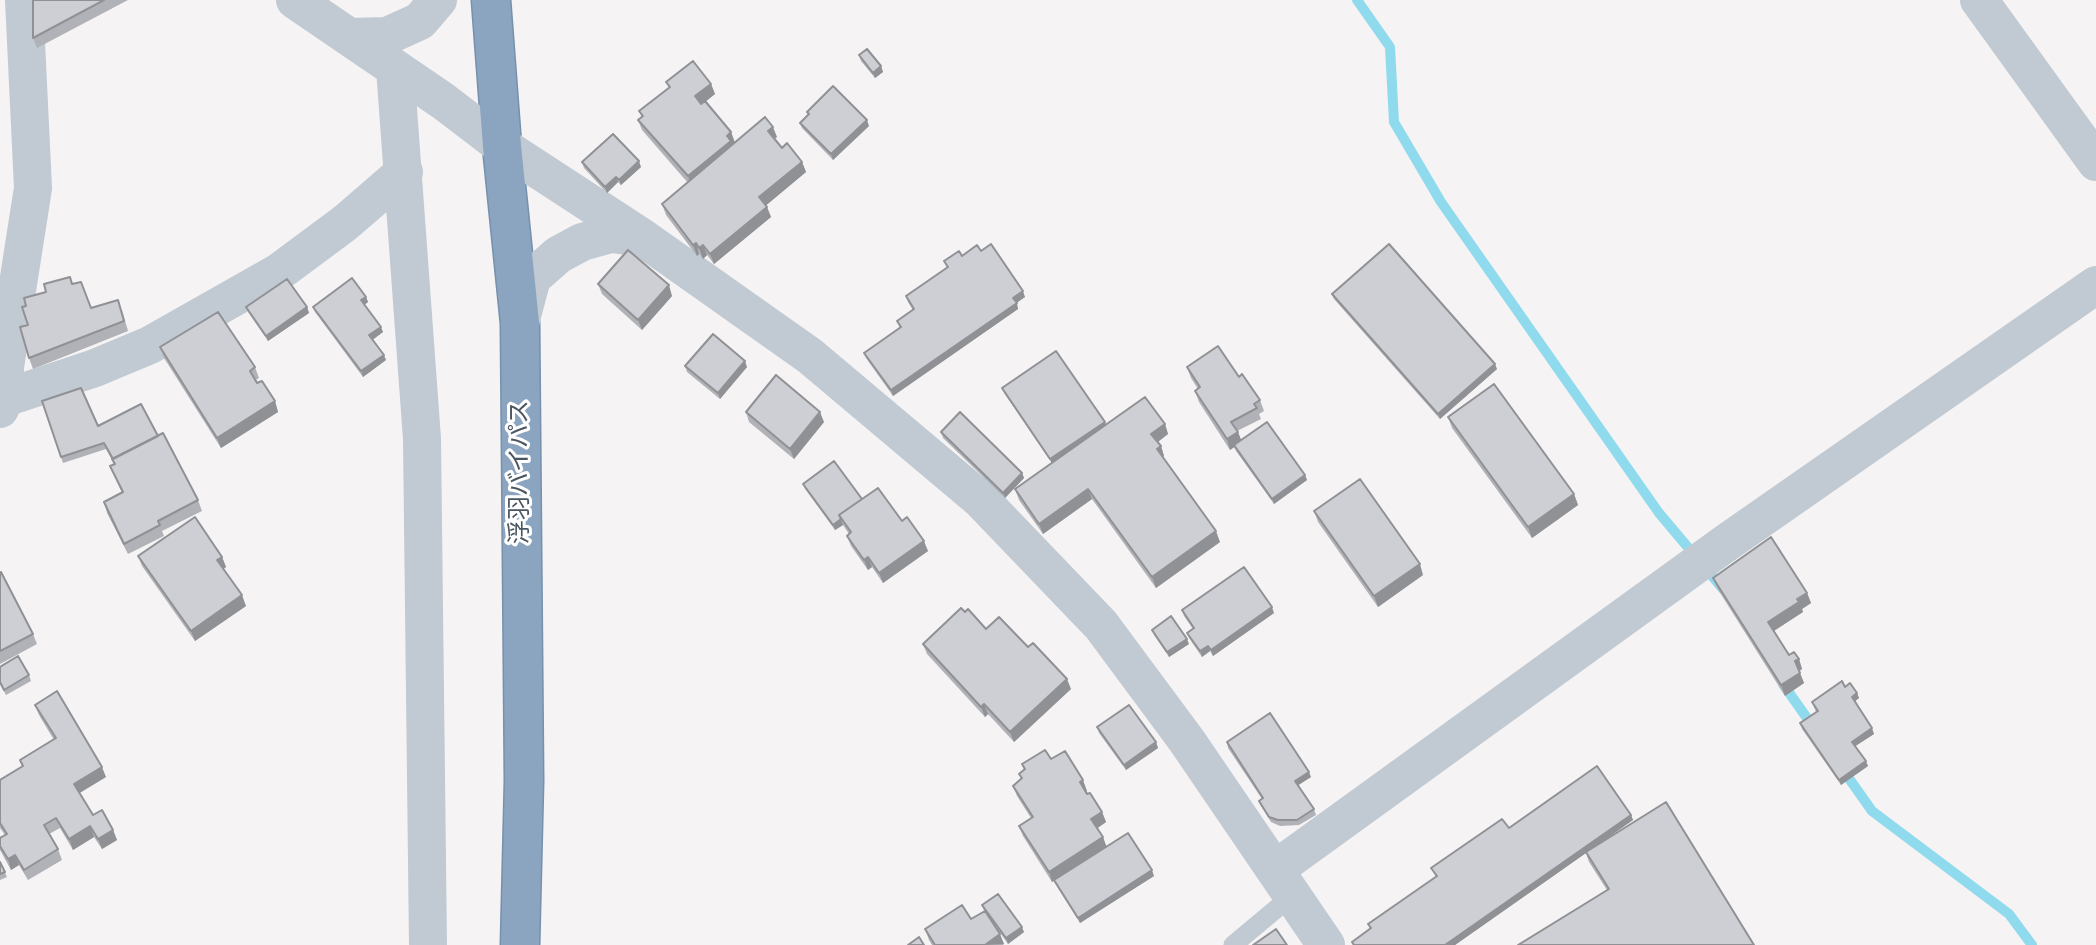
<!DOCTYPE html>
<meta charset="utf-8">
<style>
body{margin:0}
canvas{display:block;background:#f5f3f3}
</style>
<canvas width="2096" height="945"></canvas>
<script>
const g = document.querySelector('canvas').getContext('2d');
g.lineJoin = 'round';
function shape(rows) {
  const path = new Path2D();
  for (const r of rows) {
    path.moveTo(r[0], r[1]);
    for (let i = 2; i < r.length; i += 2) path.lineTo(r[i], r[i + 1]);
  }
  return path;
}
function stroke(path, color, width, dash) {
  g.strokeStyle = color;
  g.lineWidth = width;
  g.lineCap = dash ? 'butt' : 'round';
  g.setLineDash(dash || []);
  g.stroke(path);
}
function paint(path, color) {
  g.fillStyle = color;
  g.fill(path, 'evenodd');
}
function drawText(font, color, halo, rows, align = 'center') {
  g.font = font + ' "Sofia Sans Condensed","Noto Sans JP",sans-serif';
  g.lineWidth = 6;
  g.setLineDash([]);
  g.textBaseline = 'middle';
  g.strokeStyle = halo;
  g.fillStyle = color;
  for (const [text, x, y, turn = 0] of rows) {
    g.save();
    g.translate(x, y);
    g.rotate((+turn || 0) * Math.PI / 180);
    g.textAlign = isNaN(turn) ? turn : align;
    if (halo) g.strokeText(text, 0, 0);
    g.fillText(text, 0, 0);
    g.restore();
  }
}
const stream = shape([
 [1357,0,1390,47,1394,122,1441,202,1659,513,1723,589],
 [1783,684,1814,728],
 [1843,770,1872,811,2009,914,2032,945]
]);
const lane = shape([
 [1233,945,1294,894]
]);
const street = shape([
 [295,0,443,101,502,146,643,238,810,356,981,500,1101,625,1187,741,1326,945],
 [1979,0,2096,162],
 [350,37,387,36,420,21,438,0],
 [395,68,422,439,428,945],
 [520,323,532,278,558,255,582,242,611,234,643,238],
 [5,398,95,368,150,345,279,272,345,223,404,172],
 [0,409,5,398,5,367,33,188,24,0],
 [1277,868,1726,543,2096,285]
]);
const highway = shape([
 [491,0,502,146,520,323,524,781,520,945]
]);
const wall = shape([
 [33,0,128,0,37,48,33,38],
 [859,55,881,66,883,72,875,78,861,61],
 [666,82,711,84,715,94,706,101,731,132,735,143,777,137,774,139,782,148,802,162,806,172,766,205,771,217,714,264,707,255,703,259,699,254,697,256,666,215,662,204,688,183,642,130,638,120,642,118,639,111,669,88],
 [807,112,869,126,833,160,802,128,800,123,808,115],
 [582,162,641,167,621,185,618,182,607,193,584,168],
 [981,251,1025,297,1016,303,1018,309,893,396,866,358,864,353,900,328,897,321,913,310,908,302,906,296,947,268,944,261],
 [73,284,91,308,122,310,128,331,33,369,29,358,28,325],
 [598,284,672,296,642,330,602,294],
 [1332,294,1497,369,1440,419,1334,299],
 [366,297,368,302,364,305,383,332,372,340,386,360,363,377,315,312,313,307],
 [246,307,307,307,309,313,268,341,248,312],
 [160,347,255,367,259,378,256,380,275,401,278,412,221,448,164,358],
 [685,366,747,367,720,399,687,372],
 [1187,367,1239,377,1260,400,1264,411,1259,414,1261,419,1237,431,1241,440,1305,475,1307,480,1274,504,1236,451,1234,447,1230,450,1199,402,1195,391,1198,389,1191,378],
 [1002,388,1106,425,1165,424,1168,434,1158,442,1161,446,1164,456,1163,457,1220,542,1156,588,1092,499,1043,534,1019,500,1015,489,1052,463,1004,393],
 [42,401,98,426,158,436,198,500,202,511,162,531,164,536,128,554,107,513,104,502,122,493,110,466,114,464,106,449,63,463],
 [746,412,824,422,794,459,749,422],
 [1448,417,1574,494,1578,505,1532,538,1452,428],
 [941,432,1022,473,1024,478,1005,498,943,438],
 [803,484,862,499,902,521,928,551,883,583,872,567,868,570,851,546,847,536,849,534,843,525,835,530,805,489],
 [1314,511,1423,575,1378,607,1318,522],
 [138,556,222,557,226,567,223,569,246,606,195,641,142,566],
 [0,573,33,634,37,644,0,664],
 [1713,578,1807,593,1811,603,1802,609,1803,612,1774,631,1789,655,1799,659,1802,669,1799,671,1804,683,1785,696,1717,588],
 [1182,610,1274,613,1213,656,1210,651,1202,657,1189,638,1187,633,1193,629,1184,616],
 [965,612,986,629,1028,647,1071,689,1014,742,988,714,985,717,927,654,923,644],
 [1152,630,1189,644,1169,657,1154,635],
 [0,667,29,675,31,681,6,695,0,684],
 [1845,687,1857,693,1859,698,1855,701,1874,734,1855,746,1868,766,1841,785,1802,729,1800,723,1816,712,1812,702],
 [35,705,106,777,79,793,93,815,113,830,117,840,102,849,94,837,73,850,60,828,49,834,58,849,62,860,28,880,19,865,11,870,0,850,0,838,5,835,0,828,0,780,22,766,20,760,54,740,39,715],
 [1097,727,1156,742,1158,748,1126,770,1099,733],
 [1227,742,1311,777,1298,785,1314,809,1316,815,1299,825,1280,826,1271,822,1261,806,1259,801,1262,799,1228,748],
 [1051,759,1087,791,1086,791,1102,812,1106,822,1097,828,1103,837,1106,847,1154,876,1080,923,1056,885,1054,881,1052,882,1023,836,1019,826,1031,818,1017,796,1013,786,1021,779,1019,774,1024,770,1022,764],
 [1631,815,1633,820,1606,839,1754,945,1607,890,1589,862,1586,853,1455,945,1353,945,1352,942,1370,929,1368,924,1436,877,1431,868,1509,828],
 [0,862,7,877,0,880],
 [982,905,1024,932,1008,944,993,923,1004,944,1003,945,932,945,929,940,925,929,971,919,984,911]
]);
const shadedWall = shape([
 [881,66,883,72,875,78,873,73],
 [711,84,715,94,699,107,695,96],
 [867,120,869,126,833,160,831,154],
 [773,127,777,137,772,141,768,131],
 [731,132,735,143,691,187,688,176],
 [639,161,641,167,621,185,619,180],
 [802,162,806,172,763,208,759,197],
 [616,177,618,182,607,193,605,187],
 [767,207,771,217,714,264,710,254],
 [696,243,699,254,697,256,693,245],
 [703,245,707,255,703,259,699,248],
 [669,285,672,296,642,330,638,320],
 [1023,291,1025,297,1015,304,1013,298],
 [366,297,368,302,363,306,361,300],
 [1017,303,1018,309,893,396,891,390],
 [307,307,309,313,268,341,266,336],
 [381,327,383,332,371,341,369,335],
 [384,355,386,360,363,377,361,371],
 [745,361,747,367,720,399,718,393],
 [1495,364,1497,369,1440,419,1438,414],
 [275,401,278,412,221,448,217,438],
 [820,412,824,422,794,459,790,449],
 [1105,422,1107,427,1052,464,1050,459],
 [1165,424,1168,434,1155,444,1151,434],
 [1238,432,1242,442,1230,450,1227,439],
 [1161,446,1164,456,1161,459,1157,449],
 [1022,473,1024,478,1005,498,1003,493],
 [1305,475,1307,480,1274,504,1272,499],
 [1088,489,1092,499,1043,534,1039,524],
 [1574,494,1578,505,1532,538,1528,527],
 [841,519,843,525,835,530,833,525],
 [1216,531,1220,542,1156,588,1152,577],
 [924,541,928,551,883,583,879,573],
 [222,557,226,567,221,571,217,560],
 [868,557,872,567,868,570,864,560],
 [1420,564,1423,575,1378,607,1374,596],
 [1807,593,1811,603,1802,609,1803,612,1772,632,1768,622],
 [242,595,246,606,195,641,191,631],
 [1272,607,1274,613,1213,656,1211,650],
 [1187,639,1189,644,1169,657,1167,652],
 [1208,646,1210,651,1202,657,1200,651],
 [1799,659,1802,669,1799,671,1795,661],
 [1800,673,1804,683,1785,696,1781,685],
 [1067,679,1071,689,1014,742,1010,732],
 [1857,693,1859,698,1854,702,1852,697],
 [984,704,988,714,985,717,981,707],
 [1872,728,1874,734,1854,747,1852,742],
 [1156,742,1158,748,1126,770,1124,765],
 [1866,761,1868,766,1841,785,1839,780],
 [102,767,106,777,78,794,74,784],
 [1309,772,1311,777,1297,786,1295,781],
 [1083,780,1087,791,1084,793,1080,782],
 [1102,812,1106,822,1095,830,1091,819],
 [1631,815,1633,820,1455,945,1445,945],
 [90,826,94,837,73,850,69,839],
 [113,830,117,840,102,849,98,839],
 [1103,837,1107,848,1052,882,1049,872],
 [15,855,19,865,11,870,8,859],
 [1152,870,1154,876,1080,923,1078,918],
 [1022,927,1024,932,1008,944,1006,938],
 [1000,934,1004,944,985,945]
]);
const building = shape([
 [33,0,104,0,33,38,33,0],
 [867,49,881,66,873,73,859,55,867,49],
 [693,61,711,84,695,96,701,104,705,101,731,132,727,136,731,141,688,176,638,120,643,116,639,111,670,87,666,82,693,61],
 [833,86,867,120,831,154,800,123,809,114,807,112,833,86],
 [765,117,773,127,768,131,782,148,787,143,802,162,759,197,767,207,710,254,703,245,699,248,696,243,693,245,662,204,765,117],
 [613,134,639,161,619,180,616,177,605,187,582,162,613,134],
 [991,244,1023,291,1013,298,1017,303,891,390,864,353,901,327,897,321,914,309,906,296,948,267,944,261,959,251,962,256,977,245,981,251,991,244],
 [1389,244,1495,364,1438,414,1332,294,1389,244],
 [628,250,669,285,638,320,598,284,628,250],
 [70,277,72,284,81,282,91,308,118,300,124,321,29,358,20,327,28,325,22,307,26,306,24,298,46,292,44,284,70,277],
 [352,278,366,297,361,300,381,327,369,335,384,355,361,371,313,307,352,278],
 [287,279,307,307,266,336,246,307,287,279],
 [218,312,255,367,250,371,257,383,262,381,275,401,217,438,160,347,218,312],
 [713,334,745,361,718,393,685,366,713,334],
 [1218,346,1239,377,1242,374,1260,400,1254,404,1257,408,1231,422,1238,432,1227,439,1195,391,1200,387,1187,367,1218,346],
 [1056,351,1105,422,1050,459,1002,388,1056,351],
 [776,375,820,412,790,449,746,412,776,375],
 [1494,384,1574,494,1528,527,1448,417,1494,384],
 [81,388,98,426,141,404,158,436,113,459,104,443,61,457,42,401,81,388],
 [1145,397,1165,424,1151,434,1161,446,1157,449,1216,531,1152,577,1088,489,1039,524,1015,489,1145,397],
 [960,412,1022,473,1003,493,941,432,960,412],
 [1267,422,1305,475,1272,499,1234,445,1267,422],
 [163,433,198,500,158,521,160,525,124,544,104,502,123,492,110,466,115,464,112,459,163,433],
 [834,461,862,499,839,515,841,519,833,525,803,484,834,461],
 [1360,479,1420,564,1374,596,1314,511,1360,479],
 [878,488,902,521,907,517,924,541,879,573,868,557,864,560,847,536,851,532,839,515,878,488],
 [195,517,222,557,217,560,242,595,191,631,138,556,195,517],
 [1771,537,1807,593,1797,599,1799,602,1768,622,1789,655,1794,652,1799,659,1795,661,1800,673,1781,685,1713,578,1771,537],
 [1244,567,1272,607,1211,650,1208,646,1200,651,1187,633,1194,628,1182,610,1244,567],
 [1,572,33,634,0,651,0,573,1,572],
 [961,608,965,612,968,609,986,629,999,617,1028,647,1033,643,1067,679,1010,732,984,704,981,707,923,644,961,608],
 [1171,616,1187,639,1167,652,1152,630,1171,616],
 [18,656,29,675,4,690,0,682,0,667,18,656],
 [1842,681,1845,687,1850,683,1857,693,1852,697,1872,728,1852,742,1866,761,1839,780,1800,723,1818,711,1812,702,1842,681],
 [57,691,102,767,74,784,93,815,102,810,113,830,98,839,90,826,69,839,56,818,44,825,58,849,24,870,15,855,8,859,0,846,0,838,7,834,0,823,0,780,23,766,20,760,56,738,35,705,57,691],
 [1129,705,1156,742,1124,765,1097,727,1129,705],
 [1270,713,1309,772,1295,781,1314,809,1297,820,1278,820,1269,817,1259,801,1263,798,1227,742,1270,713],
 [1045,750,1051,759,1065,751,1083,780,1080,782,1087,794,1090,793,1102,812,1091,819,1103,837,1049,872,1019,826,1033,817,1013,786,1022,778,1019,774,1025,769,1022,764,1045,750],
 [1597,766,1631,815,1445,945,1354,945,1352,942,1371,928,1368,924,1437,876,1431,868,1502,819,1509,828,1597,766],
 [1666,802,1754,945,1518,945,1609,889,1586,852,1666,802],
 [1128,833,1152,870,1078,918,1054,880,1128,833],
 [0,862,5,872,0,874,0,862],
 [998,894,1022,927,1006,938,982,905,998,894],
 [962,905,971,919,985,911,1000,934,985,945,935,945,925,929,962,905],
 [1276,929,1287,945,1253,945,1276,929],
 [919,937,924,945,908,945,919,937]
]);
const streetNames = [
 ["浮羽バイパス",521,472,-90]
];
stroke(stream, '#90daee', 10);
stroke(highway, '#7690ad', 41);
stroke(lane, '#c1cad2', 19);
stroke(street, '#c1cad2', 38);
stroke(highway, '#8ba5c1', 38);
paint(wall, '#b0b2b7');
paint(shadedWall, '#909195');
paint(building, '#cdcfd5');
stroke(building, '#909195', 2);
drawText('24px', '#4a5661', '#fff', streetNames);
</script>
